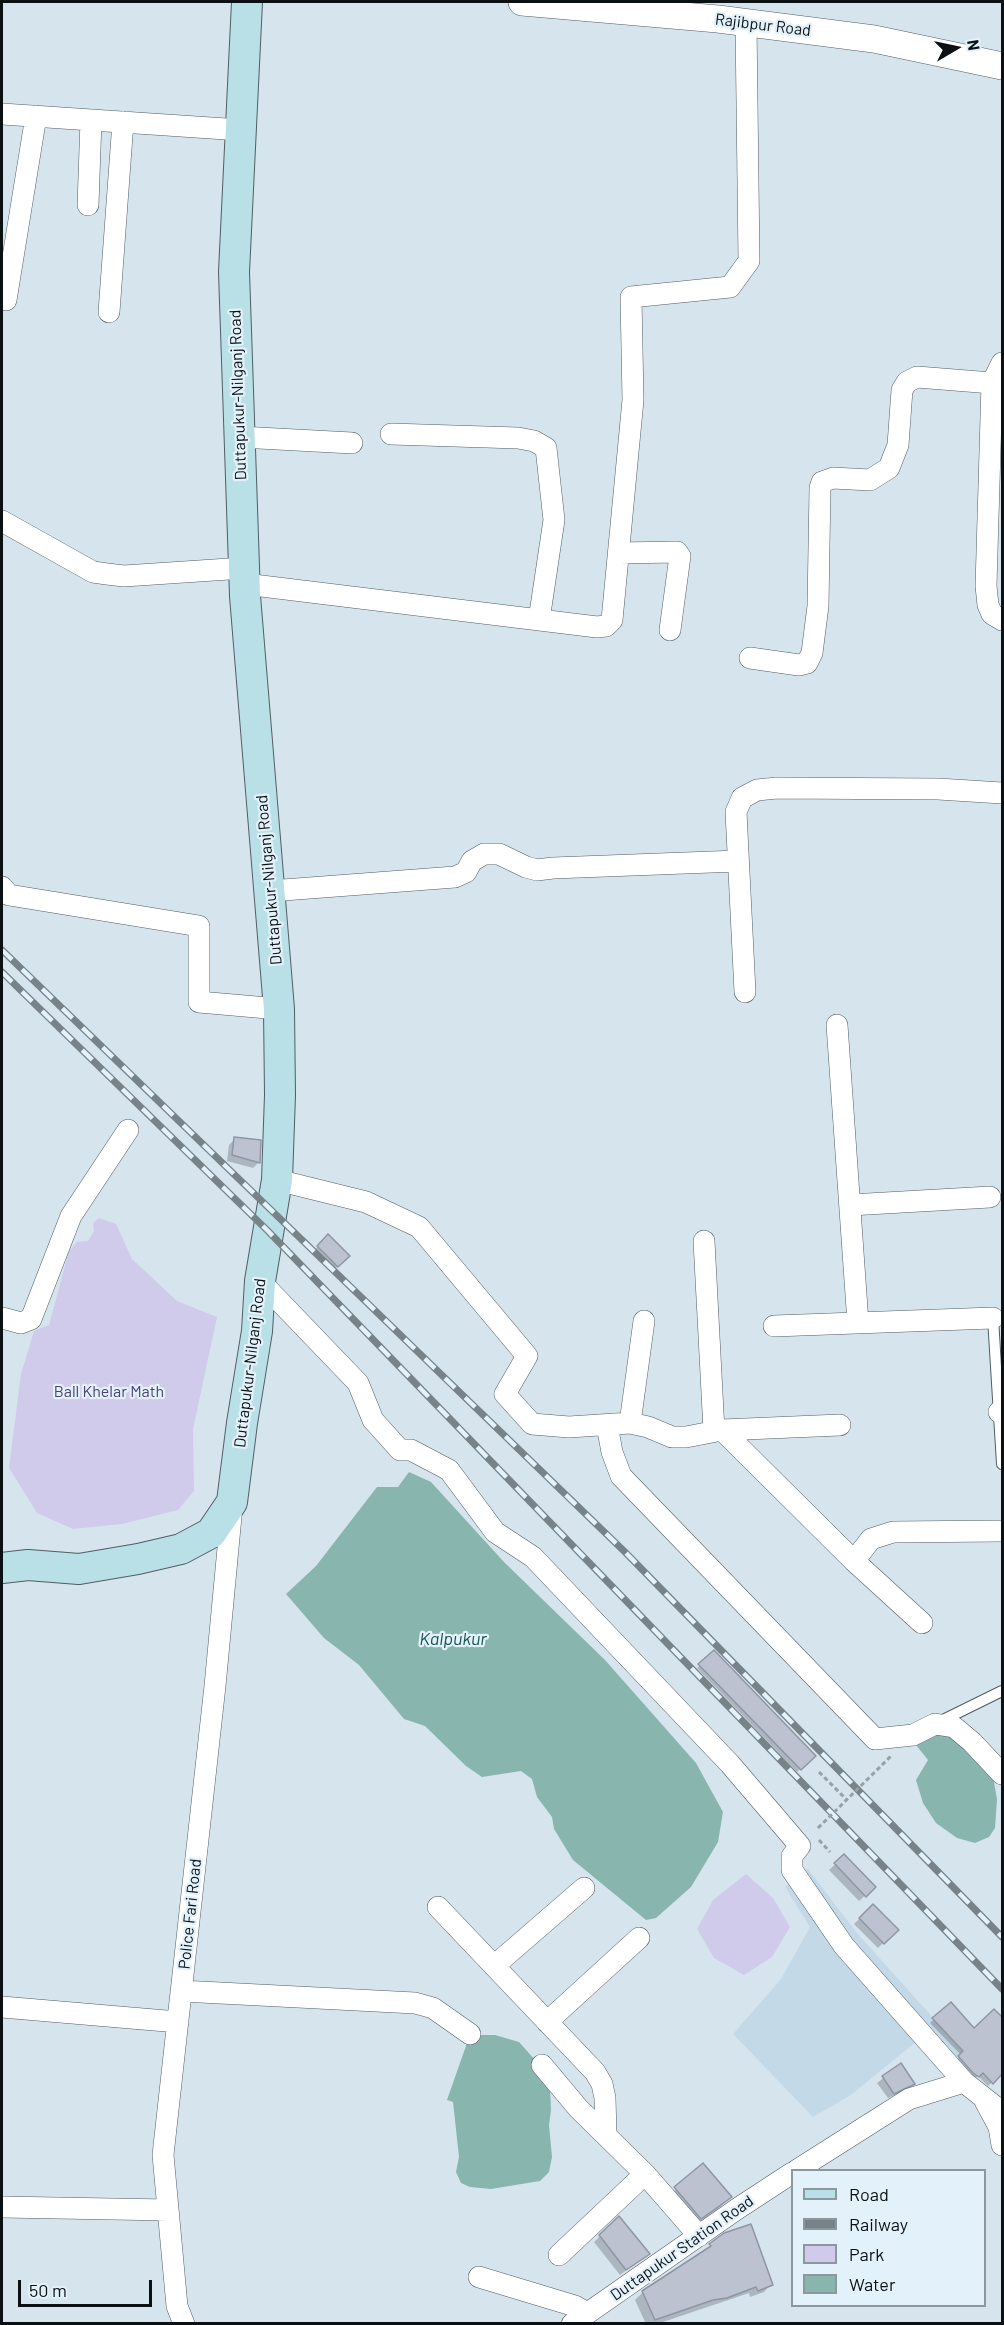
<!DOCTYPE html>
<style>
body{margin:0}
#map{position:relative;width:1004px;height:2325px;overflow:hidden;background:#d6e4ee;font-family:Barlow,sans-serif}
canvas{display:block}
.frame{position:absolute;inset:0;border:3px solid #0b1013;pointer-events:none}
.legend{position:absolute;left:791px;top:2169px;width:195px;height:138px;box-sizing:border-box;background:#e3f1fb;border:2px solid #8d979e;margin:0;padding:8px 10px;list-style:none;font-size:18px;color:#0b1013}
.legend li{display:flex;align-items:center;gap:12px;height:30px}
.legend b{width:30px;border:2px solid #8d979e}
.north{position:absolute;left:926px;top:18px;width:60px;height:60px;-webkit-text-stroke:4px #e3f1fb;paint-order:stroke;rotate:81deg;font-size:16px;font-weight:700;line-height:24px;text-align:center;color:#0b1013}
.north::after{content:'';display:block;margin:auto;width:21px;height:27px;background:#0b1013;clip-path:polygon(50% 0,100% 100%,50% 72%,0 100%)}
.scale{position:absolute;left:18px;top:2280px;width:134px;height:27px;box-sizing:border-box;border:3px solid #0b1013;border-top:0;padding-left:8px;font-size:18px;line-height:21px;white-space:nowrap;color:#0b1013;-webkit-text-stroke:4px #e3f1fb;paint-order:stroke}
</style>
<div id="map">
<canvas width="1004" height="2325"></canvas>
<div class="frame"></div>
<ul class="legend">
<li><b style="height:8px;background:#b8e0e6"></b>Road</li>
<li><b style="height:8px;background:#788289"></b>Railway</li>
<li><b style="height:16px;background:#d0cbea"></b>Park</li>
<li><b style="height:16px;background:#89b5af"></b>Water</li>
</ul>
<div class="north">N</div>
<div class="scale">50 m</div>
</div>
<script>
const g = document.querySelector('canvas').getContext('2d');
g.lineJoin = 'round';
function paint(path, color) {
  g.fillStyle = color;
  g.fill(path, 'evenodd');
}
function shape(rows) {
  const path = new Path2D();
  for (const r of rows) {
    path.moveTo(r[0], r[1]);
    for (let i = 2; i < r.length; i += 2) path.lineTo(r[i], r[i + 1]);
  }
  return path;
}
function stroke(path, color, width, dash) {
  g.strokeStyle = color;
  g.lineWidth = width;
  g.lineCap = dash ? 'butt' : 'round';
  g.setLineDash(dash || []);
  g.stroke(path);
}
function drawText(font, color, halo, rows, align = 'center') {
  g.font = font + ' Barlow,sans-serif';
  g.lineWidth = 4.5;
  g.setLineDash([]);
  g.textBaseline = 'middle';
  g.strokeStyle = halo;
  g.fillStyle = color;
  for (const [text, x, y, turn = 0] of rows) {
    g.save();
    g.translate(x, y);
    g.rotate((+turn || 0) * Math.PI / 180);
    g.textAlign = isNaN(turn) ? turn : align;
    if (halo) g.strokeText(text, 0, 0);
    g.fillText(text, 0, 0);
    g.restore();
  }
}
const built = shape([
 [808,1869,857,1933,963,2051,943,2070,917,2041,851,2095,813,2117,733,2034,781,1979,810,1927,785,1887]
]);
const green = shape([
 [99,1218,116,1224,132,1259,177,1301,217,1317,193,1429,194,1491,178,1510,122,1524,73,1529,37,1513,9,1468,21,1374,34,1331,49,1325,69,1251,77,1242,88,1241,94,1231,93,1223],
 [746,1874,773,1898,790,1927,772,1957,744,1975,714,1958,697,1929,713,1900]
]);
const water = shape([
 [409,1472,431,1482,504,1562,605,1660,696,1763,723,1812,718,1842,691,1887,656,1918,646,1920,573,1860,554,1829,552,1817,537,1797,532,1779,521,1771,482,1777,466,1766,425,1726,404,1719,359,1665,324,1638,286,1594,316,1566,377,1487,398,1487],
 [935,1733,951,1734,993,1777,997,1799,995,1828,989,1837,975,1843,957,1838,936,1823,923,1803,916,1780,928,1760,916,1745],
 [478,2035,495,2035,519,2042,535,2060,550,2089,551,2110,549,2125,552,2157,549,2172,540,2181,491,2189,470,2187,461,2183,456,2172,459,2157,453,2102,447,2100,467,2043]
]);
const shadow = shape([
 [235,1139,259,1162,253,1168,227,1161,229,1145],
 [328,1236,348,1256,332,1272,312,1253],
 [714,1652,814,1756,797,1772,697,1668],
 [844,1856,874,1887,859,1901,829,1870],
 [873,1906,896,1930,878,1948,854,1924],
 [951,2004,974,2030,994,2011,1002,2019,1002,2072,988,2086,978,2076,974,2080,955,2061,961,2055,930,2023],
 [900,2065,913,2084,907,2089,888,2098,877,2083],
 [703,2165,730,2197,718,2209,688,2230,663,2201],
 [619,2218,648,2254,620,2275,594,2242],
 [725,2235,771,2284,764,2292,750,2297,749,2293,657,2324,646,2324,635,2300,643,2292,702,2253]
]);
const building = shape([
 [234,1137,261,1140,260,1163,232,1155,234,1137],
 [328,1234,350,1256,338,1267,317,1246,328,1234],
 [714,1650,816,1756,801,1770,698,1664,714,1650],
 [844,1854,876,1887,866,1897,834,1863,844,1854],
 [873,1904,899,1930,884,1944,859,1918,873,1904],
 [951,2002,974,2028,994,2009,1002,2017,1002,2074,993,2084,983,2073,979,2077,973,2073,958,2056,963,2051,932,2018,951,2002],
 [901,2063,915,2084,894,2094,882,2076,901,2063],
 [703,2163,732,2197,701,2219,674,2187,703,2163],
 [619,2216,650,2254,626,2270,599,2235,619,2216],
 [751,2224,773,2285,758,2291,756,2287,727,2298,713,2300,655,2320,642,2291,711,2246,709,2244,724,2233,751,2224]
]);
const path = shape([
 [882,1765,891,1756],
 [819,1772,847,1800],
 [819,1840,830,1852]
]);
const service = shape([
 [996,1318,993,1318,1002,1464],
 [941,1721,1002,1691]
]);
const minor = shape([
 [2,114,241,130],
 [88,205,91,120],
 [6,300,36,116],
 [109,312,123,122],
 [1002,363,992,383,986,586,988,605,992,614,1002,620],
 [391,434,518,438,534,441,546,448,554,520,539,620],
 [240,437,352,443],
 [2,521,93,572,107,574,124,576,244,568],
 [619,553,677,552,680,556,670,630],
 [245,584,597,627,606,626,612,620,633,400,631,297,730,287,749,261,746,23],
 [750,658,799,665,807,663,812,653,818,606,820,488,822,482,833,478,870,480,889,468,898,445,902,390,907,382,917,377,992,383],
 [2,887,9,895,199,926,199,1002,279,1009],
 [270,891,455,877,466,872,472,861,484,854,499,854,526,867,537,870,553,868,738,861],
 [745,992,736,812,742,798,757,790,777,788,938,789,1002,793],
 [837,1025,858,1323],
 [277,1180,366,1202,419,1227,527,1356,505,1394,532,1424,569,1427,630,1423,648,1427,672,1437,686,1437,722,1430,840,1425],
 [850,1205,990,1197],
 [704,1241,714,1431],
 [260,1281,358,1383,373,1420,400,1450,411,1450,449,1470,495,1532,533,1557,730,1764,800,1846,792,1856,792,1870,844,1946,964,2082],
 [2,1318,21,1323,31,1319,71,1216,128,1130],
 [774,1326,993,1318],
 [999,1412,1002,1411],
 [630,1423,644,1321],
 [607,1425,612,1452,621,1476,875,1739,913,1735,935,1724,954,1727,972,1742,1002,1774],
 [722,1430,854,1561,922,1623],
 [854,1561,871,1539,893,1532,1002,1531],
 [438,1907,595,2072,602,2084,605,2098,606,2135],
 [494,1966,584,1888],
 [181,1991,415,2003,433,2008,470,2034],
 [2,2007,178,2022],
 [547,2022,639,1938],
 [542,2065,578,2108,645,2174,699,2236],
 [985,2101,999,2127,1002,2145],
 [797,2170,909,2099,964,2082,1002,2112],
 [2,2207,168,2210],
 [559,2255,645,2174],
 [479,2277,575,2306,587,2313],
 [184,2324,177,2306,163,2155,215,1686,232,1506],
 [572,2324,737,2209,792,2173]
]);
const tertiary = shape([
 [522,2,718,19,874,39,1002,66]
]);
const secondary = shape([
 [2,1568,28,1565,79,1569,138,1559,181,1549,211,1533,232,1502,242,1423,257,1331,260,1281,277,1180,280,1095,279,1009,245,596,234,272,247,2]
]);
const rail = shape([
 [2,950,625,1552,1002,1937],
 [2,972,268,1231,1002,1989]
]);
const pathBridge = shape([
 [818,1828,882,1765]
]);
const streetNames = [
 ["Rajibpur Road",763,25,7],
 ["Duttapukur-Nilganj Road",238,395,-92],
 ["Duttapukur-Nilganj Road",269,880,-95],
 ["Duttapukur-Nilganj Road",250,1363,-83],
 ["Police Fari Road",190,1914,-84],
 ["Duttapukur Station Road",682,2248,-35]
];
const parkNames = [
 ["Ball Khelar Math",109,1392]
];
const waterNames = [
 ["Kalpukur",453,1639]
];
paint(built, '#c4d9e8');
paint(green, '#d0cbea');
paint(water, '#89b5af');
paint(shadow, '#0003');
paint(building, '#bcc2d0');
stroke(building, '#8f95a2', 1.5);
stroke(service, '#515d65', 12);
stroke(minor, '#515d65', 22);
stroke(tertiary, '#515d65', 28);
stroke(secondary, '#515d65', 32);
stroke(path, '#95a0a7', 3, [4.5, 3]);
stroke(service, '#fff', 10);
stroke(minor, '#fff', 21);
stroke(tertiary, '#fff', 27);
stroke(secondary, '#b8e0e6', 30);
stroke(rail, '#788289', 7);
stroke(rail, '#e3f1fb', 4.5, [14]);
stroke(pathBridge, '#95a0a7', 3, [4.5, 3]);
drawText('16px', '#0b1013', '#e3f1fb', streetNames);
drawText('16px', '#4c4271', '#e3f1fb', parkNames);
drawText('italic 18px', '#18554f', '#e3f1fb', waterNames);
</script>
